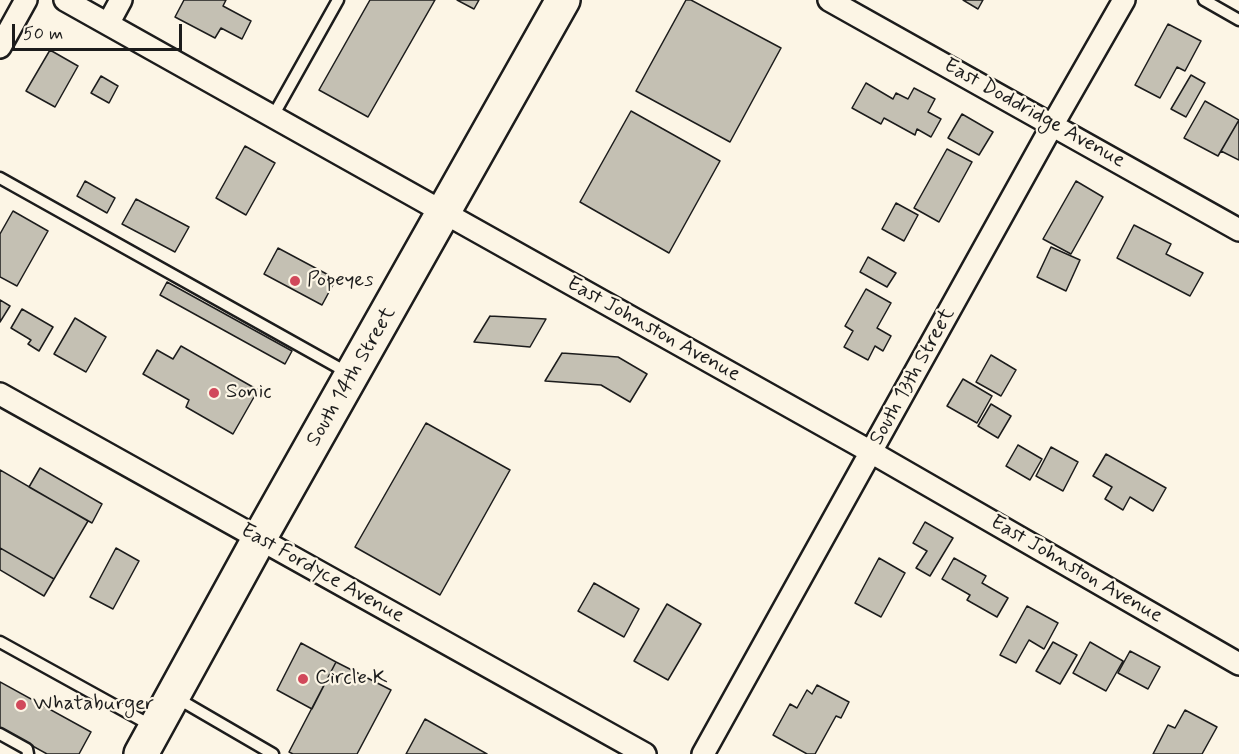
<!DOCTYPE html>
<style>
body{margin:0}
#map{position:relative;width:1239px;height:754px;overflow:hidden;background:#fcf5e5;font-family:Mynerve,sans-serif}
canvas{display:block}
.scale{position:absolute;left:12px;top:24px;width:170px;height:27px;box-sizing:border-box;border:3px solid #1c1c1c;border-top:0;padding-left:8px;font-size:18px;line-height:21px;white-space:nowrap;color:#1c1c1c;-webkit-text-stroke:4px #fcf5e5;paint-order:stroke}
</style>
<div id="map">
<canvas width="1239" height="754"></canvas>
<div class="scale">50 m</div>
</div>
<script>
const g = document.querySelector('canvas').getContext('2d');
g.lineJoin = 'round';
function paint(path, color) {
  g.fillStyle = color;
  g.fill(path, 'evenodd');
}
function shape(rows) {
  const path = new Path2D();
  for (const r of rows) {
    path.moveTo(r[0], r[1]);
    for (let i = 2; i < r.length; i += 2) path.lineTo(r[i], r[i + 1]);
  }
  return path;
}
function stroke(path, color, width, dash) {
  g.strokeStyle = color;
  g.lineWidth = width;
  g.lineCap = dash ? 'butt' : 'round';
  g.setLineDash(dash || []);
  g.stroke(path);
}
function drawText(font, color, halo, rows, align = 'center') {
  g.font = font + ' Mynerve,sans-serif';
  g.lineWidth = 4.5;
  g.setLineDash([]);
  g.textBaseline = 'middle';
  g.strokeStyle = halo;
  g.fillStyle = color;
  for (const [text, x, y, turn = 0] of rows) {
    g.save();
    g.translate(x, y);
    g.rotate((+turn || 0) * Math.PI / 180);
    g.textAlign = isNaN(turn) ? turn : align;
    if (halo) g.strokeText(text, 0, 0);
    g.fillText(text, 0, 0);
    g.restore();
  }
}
const building = shape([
 [184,0,226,0,223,6,251,21,242,39,221,28,215,38,175,17,184,0],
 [370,0,435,0,368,117,319,90,370,0],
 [457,0,479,0,474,9,457,0],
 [686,0,691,0,781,48,730,142,636,91,686,0],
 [963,0,983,0,978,9,963,0],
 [1168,24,1201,41,1185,71,1177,67,1160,98,1135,85,1168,24],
 [50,50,78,66,55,107,26,91,50,50],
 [1191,75,1205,83,1186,117,1171,109,1191,75],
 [101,76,118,86,109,103,91,93,101,76],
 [866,83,893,99,896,93,908,99,914,88,935,99,928,112,941,119,931,137,917,129,915,135,884,118,881,124,852,108,866,83],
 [1205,101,1239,120,1218,156,1184,138,1205,101],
 [631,111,720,161,669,253,580,202,631,111],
 [962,114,993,132,979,155,948,138,962,114],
 [1239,120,1239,160,1221,151,1239,120],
 [245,146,275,163,246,215,216,198,245,146],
 [947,149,972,162,939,222,914,208,947,149],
 [85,181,115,198,107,213,77,196,85,181],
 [1076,181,1103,197,1071,254,1043,239,1076,181],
 [136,199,189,227,175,252,122,224,136,199],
 [896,203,918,215,904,241,882,229,896,203],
 [13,211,48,231,17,286,0,277,0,234,13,211],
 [1134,225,1171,244,1166,254,1203,273,1190,296,1117,258,1134,225],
 [1051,247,1080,260,1066,291,1037,277,1051,247],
 [278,248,336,279,322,305,264,274,278,248],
 [868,257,896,273,887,287,860,272,868,257],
 [167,282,292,351,285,364,160,295,167,282],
 [866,289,891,303,877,328,891,336,883,351,875,346,868,360,844,347,853,331,845,326,866,289],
 [0,300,10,306,0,322,0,300],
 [22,309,53,327,39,351,28,344,31,340,11,328,22,309],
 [490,316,546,319,530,347,474,342,490,316],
 [75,318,106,337,86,372,54,354,75,318],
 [181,346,258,390,233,434,186,407,189,400,143,374,157,350,173,359,181,346],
 [562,353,618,357,647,374,630,402,601,385,545,381,562,353],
 [991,355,1016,370,1001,396,976,382,991,355],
 [963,379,992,396,977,423,947,406,963,379],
 [991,404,1011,416,998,438,978,426,991,404],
 [426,423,510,470,440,595,355,547,426,423],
 [1018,445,1042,459,1030,480,1006,466,1018,445],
 [1051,447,1078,462,1063,491,1036,476,1051,447],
 [1106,454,1166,488,1153,511,1130,497,1123,510,1105,499,1112,487,1093,476,1106,454],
 [40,468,102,504,92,523,29,487,40,468],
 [0,470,88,521,54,579,0,548,0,470],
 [925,522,953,538,930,576,916,568,927,551,913,543,925,522],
 [0,548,54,579,44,596,0,570,0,548],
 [116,548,139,561,113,609,90,597,116,548],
 [879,558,905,573,881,617,855,603,879,558],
 [954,558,986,576,982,583,1008,598,997,617,967,600,970,595,942,579,954,558],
 [594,583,639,609,624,637,578,611,594,583],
 [667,604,701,624,668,680,634,661,667,604],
 [1027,606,1058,623,1044,649,1029,640,1016,663,1000,655,1027,606],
 [1053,642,1077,655,1060,684,1036,671,1053,642],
 [1090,642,1123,661,1106,691,1073,673,1090,642],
 [301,643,336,662,312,709,277,690,301,643],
 [1130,651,1160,667,1148,689,1118,673,1130,651],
 [336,662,391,690,357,754,293,754,289,752,336,662],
 [0,682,91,732,79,754,47,754,0,728,0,682],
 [817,685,849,702,841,718,836,716,815,754,807,754,773,735,790,704,797,708,807,690,812,694,817,685],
 [1185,710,1217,727,1202,754,1153,754,1168,725,1175,728,1185,710],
 [425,719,487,754,406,754,425,719]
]);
const lane = shape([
 [1204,0,1239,20],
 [273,116,338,0],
 [0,178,350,374],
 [0,642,152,726],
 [175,697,273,754],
 [0,734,27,749,28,754]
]);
const street = shape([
 [65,0,871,452,1239,664],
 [829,0,1239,230],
 [108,24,121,0],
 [0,47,26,0],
 [0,394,645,754],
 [703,754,1053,124,1124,0]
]);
const primary = shape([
 [141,754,259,539,563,0]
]);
const markers = [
 [295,281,6,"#d1495b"],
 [214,393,6,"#d1495b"],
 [303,679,6,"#d1495b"],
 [21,705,6,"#d1495b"]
];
const streetNames = [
 ["East Doddridge Avenue",1034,114,29],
 ["East Johnston Avenue",653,330,29],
 ["South 14th Street",352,377,-60],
 ["South 13th Street",913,377,-61],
 ["East Johnston Avenue",1076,570,30],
 ["East Fordyce Avenue",322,574,29]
];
const poiNames = [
 ["Popeyes",307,281],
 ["Sonic",226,393],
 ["Circle K",315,679],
 ["Whataburger",33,705]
];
paint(building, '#c4c0b3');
stroke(building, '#1c1c1c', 1.5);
stroke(lane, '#1c1c1c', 15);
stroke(street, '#1c1c1c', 26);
stroke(primary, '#1c1c1c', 38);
stroke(lane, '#fcf5e5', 10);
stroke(street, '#fcf5e5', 21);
stroke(primary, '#fcf5e5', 33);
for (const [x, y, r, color] of markers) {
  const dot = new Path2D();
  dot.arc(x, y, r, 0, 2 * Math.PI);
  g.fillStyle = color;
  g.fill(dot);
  stroke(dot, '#fcf5e5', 2);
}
drawText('21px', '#1c1c1c', '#fcf5e5', streetNames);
drawText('21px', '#1c1c1c', '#fcf5e5', poiNames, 'left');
</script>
